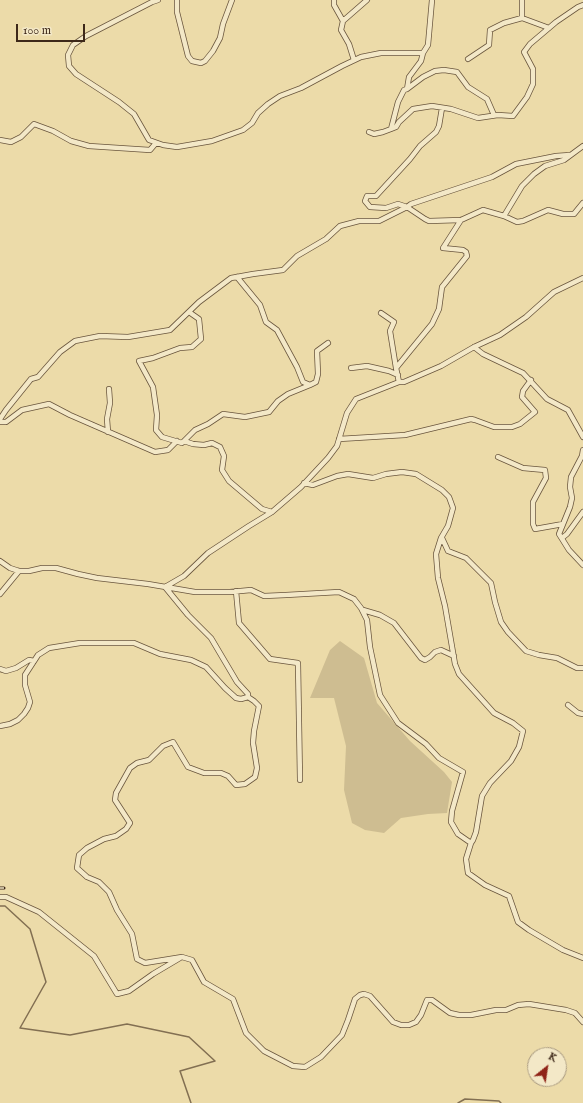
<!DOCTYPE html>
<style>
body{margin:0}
#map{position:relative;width:583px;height:1103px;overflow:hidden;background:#ecdba9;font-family:"IM FELL English",serif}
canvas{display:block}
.north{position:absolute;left:527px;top:1047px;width:40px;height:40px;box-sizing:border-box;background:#f3e8c7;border:1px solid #aa9b81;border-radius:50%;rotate:30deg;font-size:11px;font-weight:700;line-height:16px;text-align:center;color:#3d2819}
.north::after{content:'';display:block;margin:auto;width:14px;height:18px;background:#8f2418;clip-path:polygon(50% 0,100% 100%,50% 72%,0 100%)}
.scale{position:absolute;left:16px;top:24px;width:69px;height:18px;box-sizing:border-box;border:2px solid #3d2819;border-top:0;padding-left:5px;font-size:12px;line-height:14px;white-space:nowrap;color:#3d2819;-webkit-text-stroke:3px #f3e8c7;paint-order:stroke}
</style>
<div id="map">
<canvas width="583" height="1103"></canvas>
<div class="north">K</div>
<div class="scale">100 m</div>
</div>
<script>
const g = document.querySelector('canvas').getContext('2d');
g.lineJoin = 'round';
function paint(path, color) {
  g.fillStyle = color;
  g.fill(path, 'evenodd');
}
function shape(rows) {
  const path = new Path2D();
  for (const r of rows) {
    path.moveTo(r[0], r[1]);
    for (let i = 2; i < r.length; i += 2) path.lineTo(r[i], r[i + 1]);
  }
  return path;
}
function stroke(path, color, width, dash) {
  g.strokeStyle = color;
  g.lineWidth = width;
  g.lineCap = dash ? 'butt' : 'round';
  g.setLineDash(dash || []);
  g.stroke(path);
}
const green = shape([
 [340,641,364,658,377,703,410,741,444,772,452,782,447,813,428,814,401,818,384,833,365,830,352,823,344,790,346,746,334,698,310,698,330,650]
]);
const stream = shape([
 [0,906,5,906,30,929,46,982,20,1028,70,1035,127,1024,189,1037,215,1061,180,1071,191,1103],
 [458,1103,465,1099,499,1101,501,1103]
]);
const street = shape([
 [158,0,152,2,86,36,73,45,68,55,69,66,76,74,119,102,134,114,149,140,163,145,177,147,212,141,243,130,252,123,258,113,268,104,280,96,301,88,342,66,361,57,381,53,423,53],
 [177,0,177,12,188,56,192,61,201,63,205,61,213,51,220,38,223,24,232,0],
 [334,0,334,5,343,21],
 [432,0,428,45,423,53,421,61,409,77,407,89,404,90,398,102,391,129,396,127,399,122,413,109,432,106,451,109,478,118,498,115,513,116,527,97,533,84,533,69,524,52,530,44,556,22,578,7,583,5],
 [522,18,522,0],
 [468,59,489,45,490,30,504,23,522,18,549,28],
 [354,60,349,44,341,30,343,21,367,0],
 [407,89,423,77,435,71,444,70,457,72,468,87,487,99,494,115],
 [442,108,439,126,436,132,420,146,410,159,376,196,367,196,365,201,370,207,386,208,398,204,407,207,425,219,429,221,461,220,483,210,504,216,517,222,523,221,548,210,563,214,574,214,583,203],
 [369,132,374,134,383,132,391,129],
 [0,140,11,142,21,137,34,124,53,131,71,141,89,146,150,150,156,143],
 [504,216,522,186,534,174,545,166,564,160,583,146],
 [237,277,260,305,266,322,277,330,297,367,303,382,310,385,316,382,318,374,317,351,328,343],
 [189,312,199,319,201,339,192,347,180,348,153,358,139,361,153,387,157,415,156,430,162,437,182,443,195,430,208,424,223,414,245,417,269,412,278,401,288,394,310,385],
 [381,313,394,322,390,331,396,368],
 [474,347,483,354,523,373,547,399,568,410,583,437],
 [351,368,367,366,389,371,398,375],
 [399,382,396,368,432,324,439,309,442,287,467,256,466,252,463,250,443,248,461,220],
 [0,419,6,410,31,379,38,377,60,352,75,341,100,336,128,337,170,330,199,302,231,278,253,274,283,270,297,256,326,239,340,226,359,221,379,221,407,207,411,204,492,177,516,164,556,156,570,155],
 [0,422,6,422,22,410,49,404,70,415,155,452,168,450,177,441],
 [108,432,107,419,110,403,109,389],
 [339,439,405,435,471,419,475,420,494,427,512,427,520,424,535,412,522,397,523,391,531,380],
 [184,441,193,444,204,445,212,443,220,447,224,456,222,470,229,481,262,509,272,512],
 [583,450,582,456,571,477,570,487,572,498,570,507,559,534,569,550,583,565],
 [498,457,523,468,545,470,546,478,533,502,533,524,535,529,563,524],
 [442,538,448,551,466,558,491,583,495,602,501,622,508,632,526,651,539,655,557,658,577,668,583,668],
 [562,538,567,534,583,512],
 [0,561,10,568,19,571,29,571,42,568,56,568,78,574,97,578,148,584,195,592,230,592,251,590,264,596,286,595,339,592,354,599,361,608,367,620,370,647,380,695,398,723,426,744,439,758,463,772,452,811,451,822,458,834,471,843,473,840,476,832,482,796,490,783,511,761,519,747,523,731,513,723,494,713,459,674,455,664,445,606,438,578,436,554,441,538,448,526,453,508,449,497,442,490,416,474,402,472,386,474,373,478,348,474,337,476,313,485,304,483],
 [165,587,184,576,208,553,249,526,272,512,301,487,328,458,337,446,347,413,356,399,399,382,404,382,441,366,474,347,500,335,526,317,554,292,583,278],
 [236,591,239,623,270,659,298,663,300,780],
 [0,594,19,571],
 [363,610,380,615,394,623,421,658,425,660,430,657,435,652,441,650,454,656],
 [0,669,6,671,16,668,29,660,34,661],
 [248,697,254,701,259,706,254,731,253,743,257,768,255,777,245,784,236,785,228,776,221,773,204,773,188,767,173,742,163,746,149,760,137,763,130,768,116,793,115,800,130,823,126,829,116,836,104,839,87,848,79,855,77,868,87,877,99,882,109,892,117,910,132,934,137,959,145,963,182,957,192,960,204,982,233,999,246,1033,264,1051,293,1066,305,1067,321,1057,342,1035,348,1020,355,999,360,995,364,994,370,996,393,1022,401,1025,409,1025,416,1022,421,1015,427,1000,432,1000,450,1013,459,1015,471,1015,496,1010,506,1010,518,1005,529,1004,566,1010,575,1013,583,1022],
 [568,705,578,713,583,714],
 [0,726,10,724,18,720,24,714,28,708,30,702,25,685,25,675,38,655,49,648,80,643,134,643,160,654,191,660,206,667,225,688,236,698,241,699,248,697,248,694,237,682,211,638,188,615,165,587],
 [471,843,466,859,468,873,485,885,509,896,518,922,529,930,563,950,583,958],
 [0,897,6,897,39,912,94,956,117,994,129,991,153,974,180,958]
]);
const rail = shape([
 [0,888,4,888]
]);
paint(green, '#cebd91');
stroke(stream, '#826f52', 1.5);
stroke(street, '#69553d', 6);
stroke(street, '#f3e8c7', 4.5);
stroke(rail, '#3d2819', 3);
stroke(rail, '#f3e8c7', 1.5, [4.5]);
</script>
